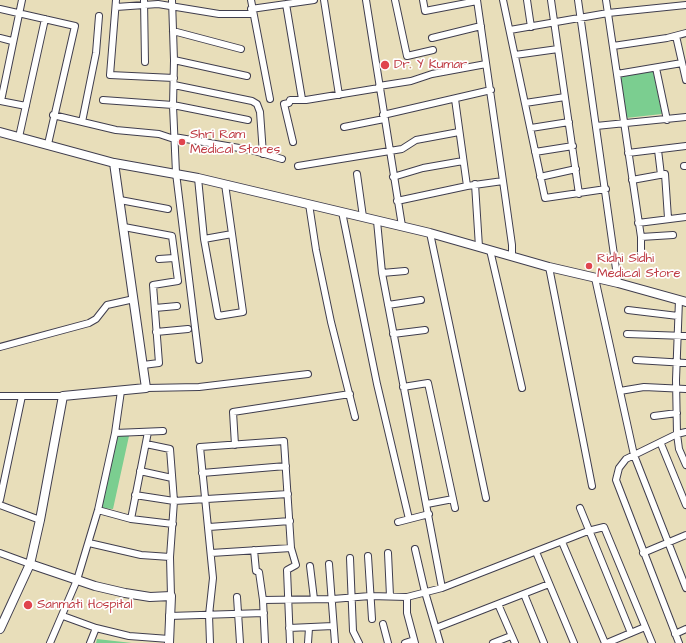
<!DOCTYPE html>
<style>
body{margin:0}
canvas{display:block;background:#e8deba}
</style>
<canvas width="686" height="643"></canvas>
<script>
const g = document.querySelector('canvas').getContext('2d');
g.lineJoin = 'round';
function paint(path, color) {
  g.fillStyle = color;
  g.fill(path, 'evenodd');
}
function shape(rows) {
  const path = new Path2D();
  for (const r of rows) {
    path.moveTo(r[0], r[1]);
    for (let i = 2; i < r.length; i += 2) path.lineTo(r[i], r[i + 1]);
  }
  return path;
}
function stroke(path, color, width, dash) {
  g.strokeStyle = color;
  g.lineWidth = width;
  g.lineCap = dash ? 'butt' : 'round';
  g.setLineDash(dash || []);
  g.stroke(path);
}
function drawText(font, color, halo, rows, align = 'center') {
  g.font = font + ' "Architects Daughter",sans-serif';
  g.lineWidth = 3.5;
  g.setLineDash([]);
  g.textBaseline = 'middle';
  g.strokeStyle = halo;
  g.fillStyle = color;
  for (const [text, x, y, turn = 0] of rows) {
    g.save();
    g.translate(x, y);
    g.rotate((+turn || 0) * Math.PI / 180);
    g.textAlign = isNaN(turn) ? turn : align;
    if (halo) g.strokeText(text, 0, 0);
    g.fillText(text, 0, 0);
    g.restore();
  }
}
const green = shape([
 [653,71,662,114,626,118,619,76],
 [116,436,129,436,113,509,99,508],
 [97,639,132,643,96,643]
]);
const street = shape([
 [116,0,110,75,174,78],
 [144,0,145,62],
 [172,0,174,60,173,106,176,173,199,360],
 [251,0,270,99],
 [324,0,339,95],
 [366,0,402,226],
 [395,0,407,56,433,50],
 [423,0,425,11,477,1],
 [503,0,545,198,606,189],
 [527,0,531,27],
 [551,0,558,49],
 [578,0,618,283],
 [606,0,641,237,641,255],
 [286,4,302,99],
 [116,7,158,4,219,14,252,14],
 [0,9,75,26,48,144],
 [251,9,314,0],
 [510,30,608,13,686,5],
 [173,31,241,49],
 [676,36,686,80],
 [0,38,12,41],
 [432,38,481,26],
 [613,46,667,38,686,33],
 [515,55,558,49,579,194],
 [174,60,247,76],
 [656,68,667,120],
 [617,74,682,63],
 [174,85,252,101,257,104,260,112,263,154],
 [379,86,411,81,432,74,486,64],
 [455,99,467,186],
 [103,100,173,105,248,120],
 [0,101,26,106],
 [1,101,22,0],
 [525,103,565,97],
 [53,115,116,130,159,134,174,139],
 [383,115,491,90],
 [82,122,96,53,99,16],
 [596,126,686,117],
 [344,127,384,119],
 [531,128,569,122],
 [19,137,45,19],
 [174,137,251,150,282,159],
 [293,142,284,104,289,103,290,100,306,100,379,88],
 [658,150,661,175],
 [535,152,573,146],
 [628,153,686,146],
 [298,166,402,149,416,140,459,132],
 [684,166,686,166],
 [357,174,363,217],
 [393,177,423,168,463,161],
 [540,177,576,169],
 [198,178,204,239,218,316,243,312,225,184],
 [632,180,665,174,668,218],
 [503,181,512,245,512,256],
 [475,184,479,247],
 [120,200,168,209],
 [397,201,467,186,503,181,477,0],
 [309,204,316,250,331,322,355,417],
 [342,212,377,384,409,519],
 [377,221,382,273,442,588],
 [638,223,686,217],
 [124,227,172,236,178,281,153,285,159,363,143,365],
 [430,233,486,498],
 [641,237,673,235],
 [204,239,232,234],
 [490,250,522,388],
 [159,259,174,258],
 [549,267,592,486],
 [382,273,405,271],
 [595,278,634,455,686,588],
 [679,300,676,380,677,434,679,449,686,465],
 [388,305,421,300],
 [155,308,177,306],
 [628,310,678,316],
 [156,332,188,329],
 [393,334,425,330],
 [627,334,686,336],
 [0,347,89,323,96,319,107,305,134,299],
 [636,360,686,363],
 [403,387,428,383,455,508],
 [146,388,199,387,308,374],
 [620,391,644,387,686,389],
 [0,396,63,396],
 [654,416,677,413],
 [115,433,163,431],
 [146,444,170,449,174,501,170,557,171,596],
 [661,444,686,505],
 [235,445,233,412,350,394],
 [140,471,172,478],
 [202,473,286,466],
 [135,495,174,501,288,494],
 [0,500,22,396],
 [427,504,453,499],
 [0,505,40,520],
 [580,508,631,633],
 [98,510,131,519,173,524],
 [131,519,148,432],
 [398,522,429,514],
 [209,527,290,521],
 [562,542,605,643],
 [89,543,141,555,170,557],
 [415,549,425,592,440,643],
 [254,550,256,571,259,572,263,600,265,643],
 [536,552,574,643],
 [0,553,30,564],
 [211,553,291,548],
 [388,553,390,596],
 [643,553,686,535],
 [368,556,372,619],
 [350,558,353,631,359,643],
 [329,564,335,643],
 [310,566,314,599],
 [524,594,544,643],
 [237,597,240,643],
 [407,597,407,613,415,643],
 [263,600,333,599,370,596,407,597,442,588,588,531,604,527,652,643],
 [498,604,515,643],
 [63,616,96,628,129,636,169,639],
 [169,616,264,613],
 [383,624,388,643],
 [289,628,333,626],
 [436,628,549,584],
 [675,634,686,629],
 [50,643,77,580,98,510,115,433,121,391],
 [90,643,96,628],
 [210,643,209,615,213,578,200,447,284,441,291,548,296,565,287,570,290,643],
 [308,643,309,628],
 [405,643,414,640],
 [493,643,511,636],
 [607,643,645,627],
 [679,643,616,480,619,468,626,459,677,434,686,432]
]);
const secondary = shape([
 [0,132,114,163,198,178,430,233,549,267,618,283,686,302],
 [30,564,95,586,125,593,150,597,171,596,169,643],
 [0,629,30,564,40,520,63,396,146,388,114,163]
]);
const markers = [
 [385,65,5,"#e0444e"],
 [182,142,4,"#e0444e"],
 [589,266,4,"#e0444e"],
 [28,605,5,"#e0444e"]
];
const healthNames = [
 ["Dr. Y Kumar",394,65],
 ["Shri Ram",190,135],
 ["Medical Stores",190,150],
 ["Ridhi Sidhi",597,259],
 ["Medical Store",597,274],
 ["Sanmati Hospital",37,605]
];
paint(green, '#7bce90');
stroke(street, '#403e4e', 8);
stroke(secondary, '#403e4e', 10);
stroke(street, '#fff', 6);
stroke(secondary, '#fff', 8);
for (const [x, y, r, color] of markers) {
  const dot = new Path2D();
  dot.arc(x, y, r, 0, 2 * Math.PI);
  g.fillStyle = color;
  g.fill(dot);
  stroke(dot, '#fff', 1.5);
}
drawText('13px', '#be3a42', '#fff', healthNames, 'left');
</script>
